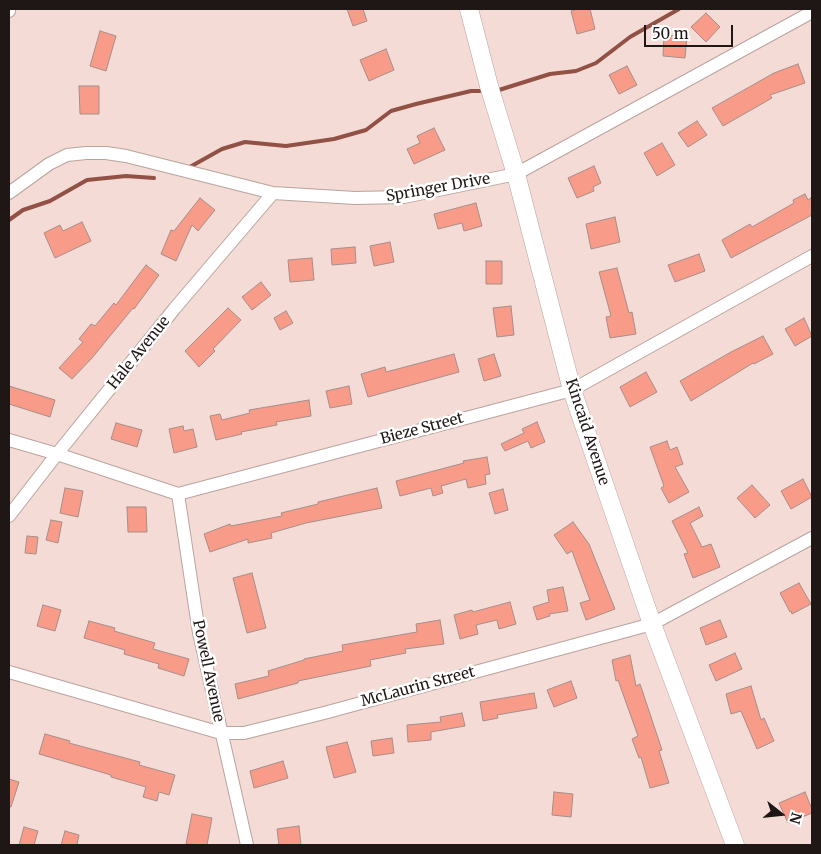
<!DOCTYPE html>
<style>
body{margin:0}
#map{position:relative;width:821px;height:854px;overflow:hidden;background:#f4dbd6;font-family:Merriweather,serif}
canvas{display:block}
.frame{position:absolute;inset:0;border:10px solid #1f1715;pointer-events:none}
.north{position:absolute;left:756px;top:789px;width:50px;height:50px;-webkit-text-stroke:4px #fff;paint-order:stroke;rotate:106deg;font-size:14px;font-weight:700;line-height:20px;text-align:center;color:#1f1715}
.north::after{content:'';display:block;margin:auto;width:18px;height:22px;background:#1f1715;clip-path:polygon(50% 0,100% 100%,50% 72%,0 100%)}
.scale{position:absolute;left:644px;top:25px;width:89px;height:22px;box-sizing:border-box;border:2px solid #1f1715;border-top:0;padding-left:6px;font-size:15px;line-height:18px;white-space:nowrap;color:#1f1715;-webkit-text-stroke:4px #fff;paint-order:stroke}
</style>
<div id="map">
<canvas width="821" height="854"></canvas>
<div class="frame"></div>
<div class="north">N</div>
<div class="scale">50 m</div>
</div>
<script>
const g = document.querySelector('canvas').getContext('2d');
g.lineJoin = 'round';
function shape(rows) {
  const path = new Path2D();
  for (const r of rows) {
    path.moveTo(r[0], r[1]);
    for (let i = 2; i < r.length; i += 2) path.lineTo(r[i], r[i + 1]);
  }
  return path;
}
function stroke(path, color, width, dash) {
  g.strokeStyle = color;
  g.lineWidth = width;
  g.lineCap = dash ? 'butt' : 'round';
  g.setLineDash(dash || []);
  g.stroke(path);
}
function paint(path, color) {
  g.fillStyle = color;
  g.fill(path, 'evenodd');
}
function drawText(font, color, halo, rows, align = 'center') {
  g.font = font + ' Merriweather,serif';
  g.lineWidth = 5;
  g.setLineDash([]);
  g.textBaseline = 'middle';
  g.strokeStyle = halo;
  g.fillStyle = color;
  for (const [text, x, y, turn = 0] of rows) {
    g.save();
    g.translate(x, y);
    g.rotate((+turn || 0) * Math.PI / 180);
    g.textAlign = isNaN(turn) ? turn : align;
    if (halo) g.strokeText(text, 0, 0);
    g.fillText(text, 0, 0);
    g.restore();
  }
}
const stream = shape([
 [499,90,550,74,576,71,596,63,630,37,679,9],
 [188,168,222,149,245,142,286,146,334,139,366,130,391,111,416,104,471,91,480,91],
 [9,220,23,210,50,201,87,180,126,176,154,178]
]);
const building = shape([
 [347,9,363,9,367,21,353,26,347,9],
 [578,9,590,9,595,29,577,34,571,11,578,9],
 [706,13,720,27,706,42,691,27,706,13],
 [100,31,116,36,106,71,90,66,100,31],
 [664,35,687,37,685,58,663,56,664,35],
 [386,49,394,70,369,81,360,60,386,49],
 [798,64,805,83,770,95,772,98,723,126,712,108,774,73,798,64],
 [627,66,637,85,619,94,609,75,627,66],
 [79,86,99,86,99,114,80,114,79,86],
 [697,121,707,135,688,147,678,133,697,121],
 [434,128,445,150,414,164,407,149,420,143,417,136,434,128],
 [662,143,675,165,657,176,644,153,662,143],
 [594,166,601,183,593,187,594,191,577,198,568,178,594,166],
 [805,194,808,200,812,197,812,215,731,258,722,240,750,224,752,227,794,203,793,200,805,194],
 [200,198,215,210,198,231,192,225,176,261,161,254,171,230,174,231,200,198],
 [476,203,482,226,464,231,462,223,438,229,434,214,476,203],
 [615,217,620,242,591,249,586,224,615,217],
 [82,222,91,241,55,258,44,233,60,225,63,231,82,222],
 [390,242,394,262,374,266,370,246,390,242],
 [355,247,356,263,332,265,331,249,355,247],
 [699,254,705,271,675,282,668,265,699,254],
 [312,258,314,280,290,282,288,260,312,258],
 [486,261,502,261,502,284,486,284,486,261],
 [146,265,159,275,134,309,133,308,92,358,72,379,59,368,83,342,79,339,91,324,95,326,114,303,116,305,146,265],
 [617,268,629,313,632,312,636,334,610,338,606,317,611,316,599,272,617,268],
 [261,282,271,295,252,310,242,297,261,282],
 [511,306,514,335,497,337,493,308,511,306],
 [228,308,241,320,213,349,215,351,199,367,185,351,228,308],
 [286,311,293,323,280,330,274,318,286,311],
 [804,318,812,336,795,346,785,329,804,318],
 [763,336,773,354,754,364,753,363,691,401,680,381,731,352,763,336],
 [454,354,459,372,368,397,361,374,385,367,386,372,454,354],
 [494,354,501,376,484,381,478,359,494,354],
 [646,372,657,392,630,407,620,387,646,372],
 [9,386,55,400,50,417,9,404,9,386],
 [349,386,352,404,330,408,326,391,349,386],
 [309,400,311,416,276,422,277,425,241,432,242,434,216,440,210,416,220,414,222,420,250,413,249,410,309,400],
 [537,422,545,442,531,448,528,441,505,451,501,444,524,433,522,429,537,422],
 [116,423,142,430,137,447,111,439,116,423],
 [183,426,184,431,193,429,197,447,174,453,169,429,183,426],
 [667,441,670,450,677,447,683,464,675,467,689,492,669,503,661,488,664,486,650,447,667,441],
 [487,457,490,474,485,475,486,484,468,488,466,479,441,486,443,493,433,496,431,488,400,496,396,481,464,463,463,461,487,457],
 [803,479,812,497,791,509,781,491,803,479],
 [752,485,770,505,755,518,737,498,752,485],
 [65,488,83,491,78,517,60,513,65,488],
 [377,488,382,508,306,523,271,533,272,538,248,543,248,539,210,552,204,534,230,524,231,526,282,516,281,513,318,504,318,502,377,488],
 [503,489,508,510,495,514,489,493,503,489],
 [127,507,146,507,147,532,128,532,127,507],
 [699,507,703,516,690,523,702,547,711,544,720,567,693,578,684,554,688,553,672,521,699,507],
 [51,520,62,522,58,543,46,540,51,520],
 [573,522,589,544,615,609,586,620,580,603,590,600,572,551,567,554,554,535,573,522],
 [27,536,38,537,36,554,25,553,27,536],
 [252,573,266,628,247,633,233,578,252,573],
 [799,583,811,604,792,614,791,611,790,612,780,593,799,583],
 [563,587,568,611,549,614,550,616,537,620,533,607,549,602,547,590,563,587],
 [510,602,516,624,499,629,497,620,476,625,478,634,460,639,454,615,472,610,473,612,510,602],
 [43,605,61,610,55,631,37,626,43,605],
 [440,620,444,644,405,649,406,653,370,660,371,666,298,681,298,683,238,699,235,684,269,676,268,671,304,660,304,659,343,651,342,645,417,632,416,624,440,620],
 [720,620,727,637,706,645,700,628,720,620],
 [89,621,115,628,114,631,155,643,153,649,189,659,184,676,158,668,159,664,124,654,125,650,84,638,89,621],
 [735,653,742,669,716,681,709,665,735,653],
 [630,655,636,686,640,684,662,750,659,751,669,783,650,788,641,757,639,758,632,739,638,736,618,680,616,681,612,660,630,655],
 [571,681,577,698,554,707,547,690,571,681],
 [751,686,761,720,764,718,774,741,757,749,741,711,731,714,726,694,751,686],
 [534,693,537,708,497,715,498,718,483,721,480,702,534,693],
 [462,713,465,726,431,732,431,740,408,742,407,725,441,722,440,717,462,713],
 [45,734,70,741,69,743,140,762,139,765,175,775,169,795,159,792,157,801,143,797,146,787,111,777,111,775,39,754,45,734],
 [392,738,394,753,373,756,371,741,392,738],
 [347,742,356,772,334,778,326,747,347,742],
 [283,761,288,778,254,788,250,771,283,761],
 [9,779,19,782,11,807,9,807,9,779],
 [554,792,573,794,571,817,552,815,554,792],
 [805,792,812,809,812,813,788,823,779,803,805,792],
 [192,814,212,818,207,845,186,844,192,814],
 [299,826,301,845,279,845,277,829,299,826],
 [24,827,38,831,34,845,19,845,24,827],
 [65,831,79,835,77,845,61,845,65,831]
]);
const street = shape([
 [9,11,9,9],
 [9,193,49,164,67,155,86,153,106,153,126,156,273,193,355,198,404,197,516,174,812,12],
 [9,440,57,454,178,494,572,390,812,256],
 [178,494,199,633,247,845],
 [9,516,57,454,175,308,273,193],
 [9,672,221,733,244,733,324,713,652,624,812,538]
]);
const secondary = shape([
 [469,9,489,86,516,174,572,390,652,624,735,845]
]);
const streetNames = [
 ["Springer Drive",438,188,-10],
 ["Hale Avenue",139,353,-51],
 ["Bieze Street",422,429,-15],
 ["Kincaid Avenue",587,432,72],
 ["Powell Avenue",208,671,78],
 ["McLaurin Street",418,687,-15]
];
stroke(stream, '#915145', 4);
paint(building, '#f99b89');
stroke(building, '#a58e89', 1);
stroke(street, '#baa39e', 14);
stroke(secondary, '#baa39e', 19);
stroke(street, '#fff', 12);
stroke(secondary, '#fff', 18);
drawText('15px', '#1f1715', '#fff', streetNames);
</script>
